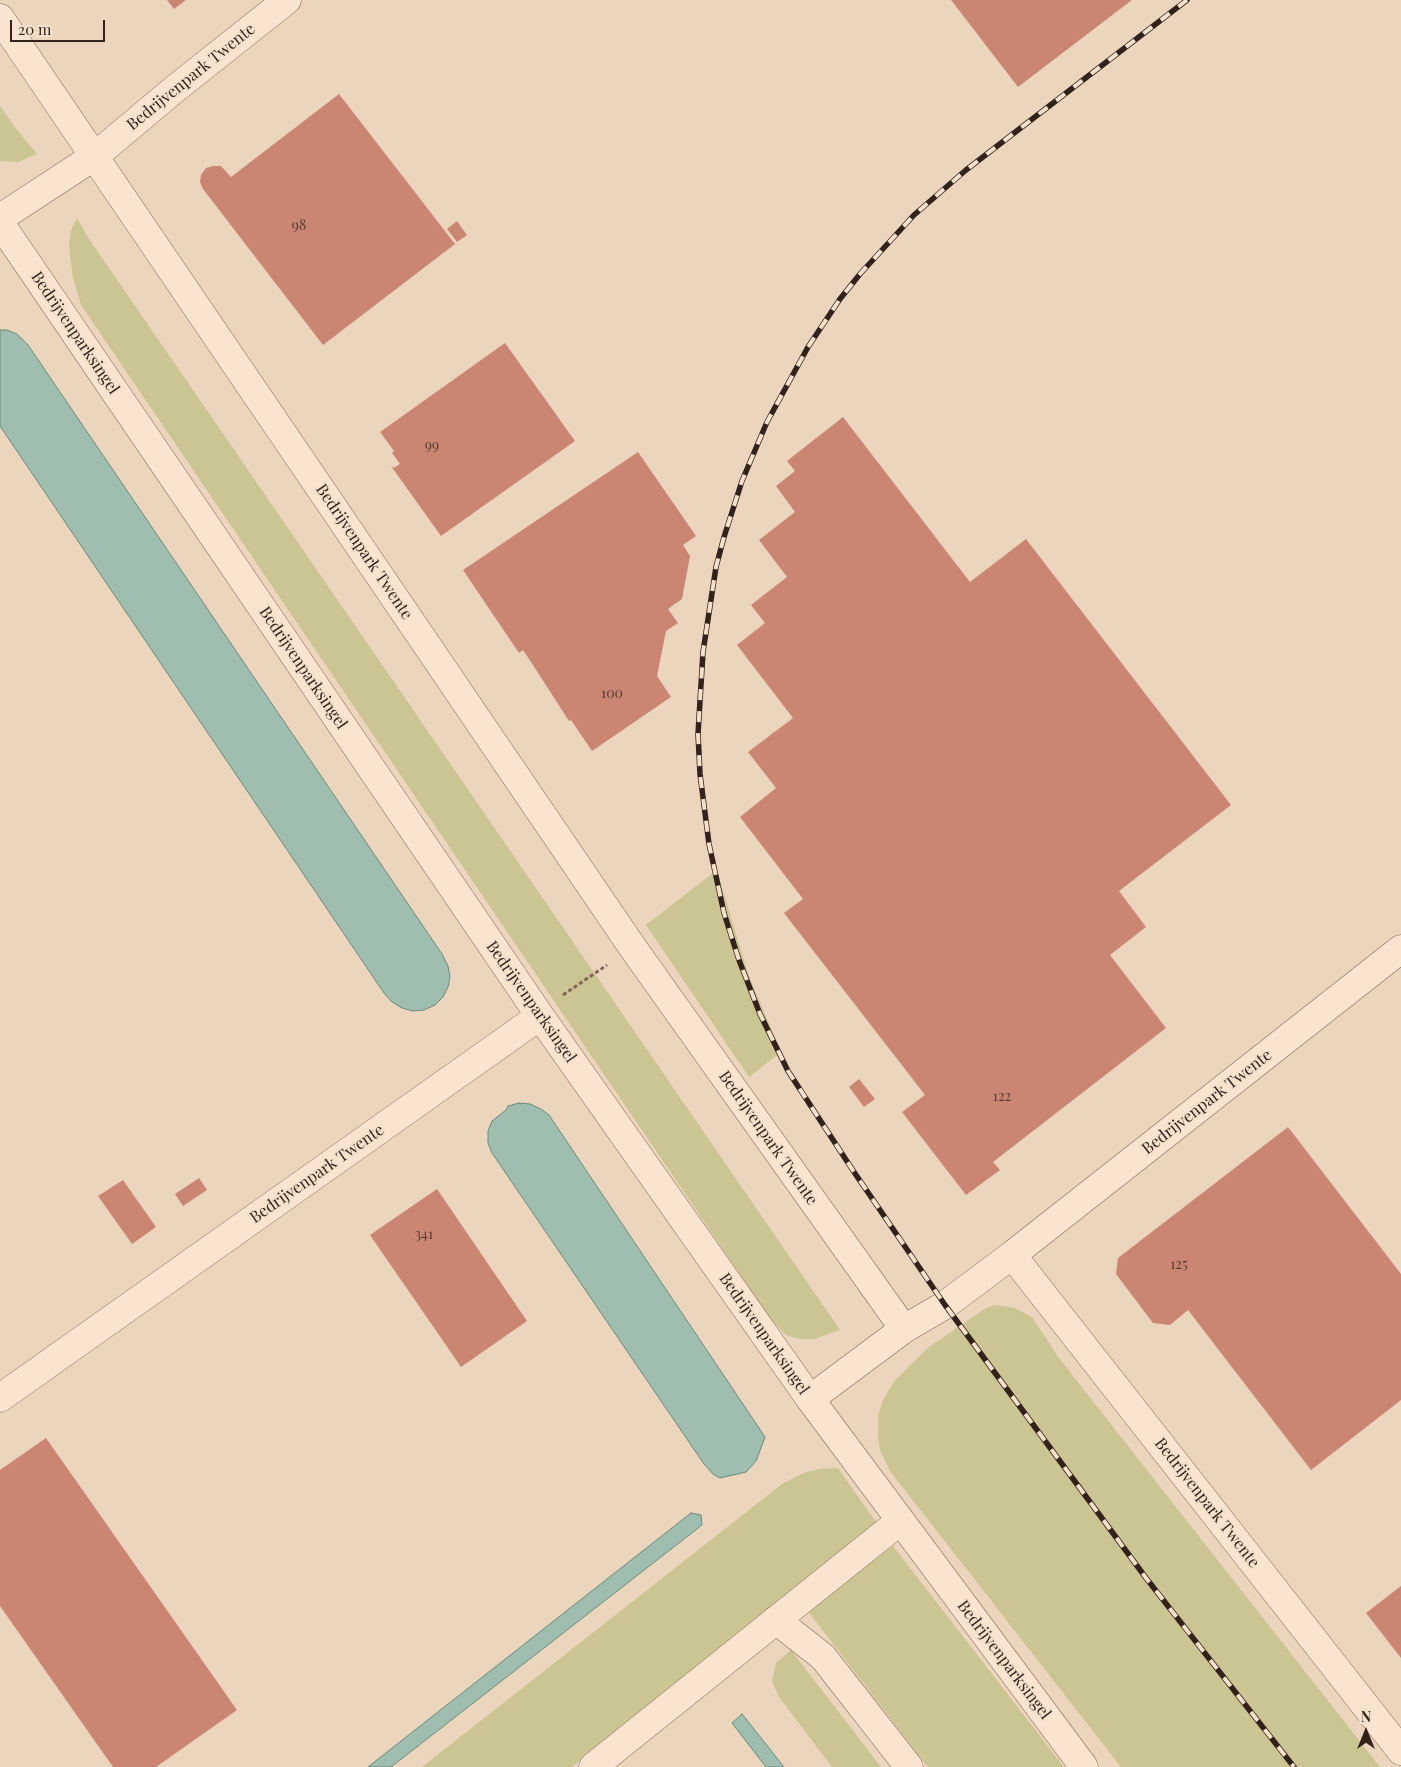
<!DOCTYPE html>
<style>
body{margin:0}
#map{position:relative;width:1401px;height:1767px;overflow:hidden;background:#ecd5bd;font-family:"Playfair Display",serif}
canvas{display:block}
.north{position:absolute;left:1341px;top:1707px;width:50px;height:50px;-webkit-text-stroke:4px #f4e1cc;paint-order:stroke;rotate:0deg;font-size:14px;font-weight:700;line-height:20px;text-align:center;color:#33221b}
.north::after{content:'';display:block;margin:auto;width:18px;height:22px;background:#33221b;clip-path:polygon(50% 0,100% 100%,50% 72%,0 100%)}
.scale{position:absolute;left:10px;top:20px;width:95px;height:22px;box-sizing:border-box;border:2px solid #33221b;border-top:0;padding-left:6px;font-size:15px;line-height:18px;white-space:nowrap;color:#33221b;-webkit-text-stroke:4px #f4e1cc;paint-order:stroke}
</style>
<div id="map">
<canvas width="1401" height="1767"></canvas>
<div class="north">N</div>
<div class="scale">20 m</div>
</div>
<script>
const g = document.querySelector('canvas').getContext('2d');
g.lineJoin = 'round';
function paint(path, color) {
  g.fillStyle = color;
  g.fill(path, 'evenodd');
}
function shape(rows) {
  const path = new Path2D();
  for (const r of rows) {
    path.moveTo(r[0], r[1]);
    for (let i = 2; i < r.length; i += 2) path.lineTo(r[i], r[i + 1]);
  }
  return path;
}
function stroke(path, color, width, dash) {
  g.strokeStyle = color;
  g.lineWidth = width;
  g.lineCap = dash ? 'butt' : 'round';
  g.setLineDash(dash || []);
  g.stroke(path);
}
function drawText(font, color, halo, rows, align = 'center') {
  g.font = font + ' "Playfair Display",serif';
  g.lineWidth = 4;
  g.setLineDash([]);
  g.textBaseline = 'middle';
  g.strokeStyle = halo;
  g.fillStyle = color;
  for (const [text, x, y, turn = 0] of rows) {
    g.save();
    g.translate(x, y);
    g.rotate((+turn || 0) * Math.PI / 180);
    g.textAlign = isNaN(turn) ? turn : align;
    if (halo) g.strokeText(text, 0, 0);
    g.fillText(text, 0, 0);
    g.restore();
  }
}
const green = shape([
 [0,106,14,126,37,154,18,162,0,161],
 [77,218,89,239,840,1330,814,1339,800,1339,786,1335,771,1320,81,305,73,278,69,246,71,230],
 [717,870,748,974,781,1052,749,1077,646,925],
 [995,1305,1015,1308,1032,1317,1059,1358,1380,1767,1121,1767,890,1471,880,1450,878,1436,878,1416,883,1400,895,1380,929,1347,986,1308],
 [838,1468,878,1525,572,1767,422,1767,782,1484,806,1472,820,1469],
 [893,1546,1064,1767,928,1767,807,1610],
 [791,1650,881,1767,832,1767,779,1697,772,1681,776,1663]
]);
const water = shape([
 [0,330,7,330,17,334,28,345,442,954,448,966,450,977,448,987,443,997,435,1005,424,1010,413,1011,402,1008,392,1002,384,993,0,426,0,330],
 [519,1103,530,1104,541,1109,549,1115,765,1437,756,1461,746,1472,720,1478,713,1474,704,1464,492,1153,488,1143,488,1131,492,1121,506,1110,508,1106,519,1103],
 [691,1513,701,1515,702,1525,391,1767,368,1767,691,1513],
 [742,1714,784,1767,766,1767,732,1723,742,1714]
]);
const building = shape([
 [167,0,186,0,174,9],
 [951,0,1132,0,1018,87],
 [339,94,455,244,323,345,203,189,200,182,201,175,206,168,213,166,221,166,231,177],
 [457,221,467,235,457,242,447,229],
 [505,343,575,441,441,536,391,466,394,468,400,464,392,453,394,451,380,432],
 [843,417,970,582,1026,539,1231,805,1119,891,1146,927,1110,955,1166,1028,993,1162,1000,1170,966,1195,902,1112,925,1095,784,913,803,899,740,817,776,788,748,752,793,718,737,645,765,623,751,605,787,577,759,540,795,512,776,486,795,471,787,461],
 [638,452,696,536,683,545,690,556,682,599,668,609,678,623,666,631,657,676,671,697,592,751,571,720,569,721,531,662,523,650,519,653,463,570],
 [859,1079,875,1099,864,1107,849,1087],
 [1288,1127,1401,1274,1401,1400,1311,1470,1188,1310,1170,1325,1153,1323,1116,1274,1118,1258],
 [199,1178,207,1190,183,1206,175,1194],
 [123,1180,156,1227,132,1244,98,1196],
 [437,1189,527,1321,461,1367,370,1235],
 [46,1438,237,1710,156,1767,113,1767,0,1606,0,1470],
 [1401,1586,1401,1658,1366,1613]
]);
const path = shape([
 [563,995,607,965]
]);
const minor = shape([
 [0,18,633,948,904,1329],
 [0,218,95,156,176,88,287,0],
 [0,223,540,1016,810,1399,1084,1767],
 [1012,1255,1401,1751],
 [0,1398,540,1016],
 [810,1399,904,1329,945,1305,1012,1255,1401,949],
 [776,1620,823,1657,909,1767],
 [593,1767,900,1521]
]);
const rail = shape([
 [1187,0,966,170,914,215,860,274,840,299,808,347,767,422,742,481,724,537,716,567,703,652,698,734,700,774,709,844,724,913,739,960,760,1014,788,1071,854,1172,945,1305,1146,1578,1294,1767]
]);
const numberNames = [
 ["98",299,226],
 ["99",432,446],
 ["100",612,694],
 ["122",1002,1097],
 ["341",424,1235],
 ["125",1179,1265]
];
const streetNames = [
 ["Bedrijvenpark Twente",191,77,-39],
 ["Bedrijvenparksingel",75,333,56],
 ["Bedrijvenpark Twente",364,552,56],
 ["Bedrijvenparksingel",303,668,56],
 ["Bedrijvenparksingel",531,1002,55],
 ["Bedrijvenpark Twente",1207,1102,-38],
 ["Bedrijvenpark Twente",768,1138,55],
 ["Bedrijvenpark Twente",317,1174,-35],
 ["Bedrijvenparksingel",764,1334,55],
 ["Bedrijvenpark Twente",1207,1503,52],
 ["Bedrijvenparksingel",1004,1660,53]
];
paint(green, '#cac592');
paint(water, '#a0beaf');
stroke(water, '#698a7b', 1);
paint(building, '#ca8673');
stroke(minor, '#836657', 29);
stroke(path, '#836657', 3, [4, 2.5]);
stroke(minor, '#f8e4cf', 28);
stroke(rail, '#33221b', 5.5);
stroke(rail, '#f4e1cc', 4, [11]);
drawText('14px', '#593b31', null, numberNames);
drawText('16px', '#33221b', '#f4e1cc', streetNames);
</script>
